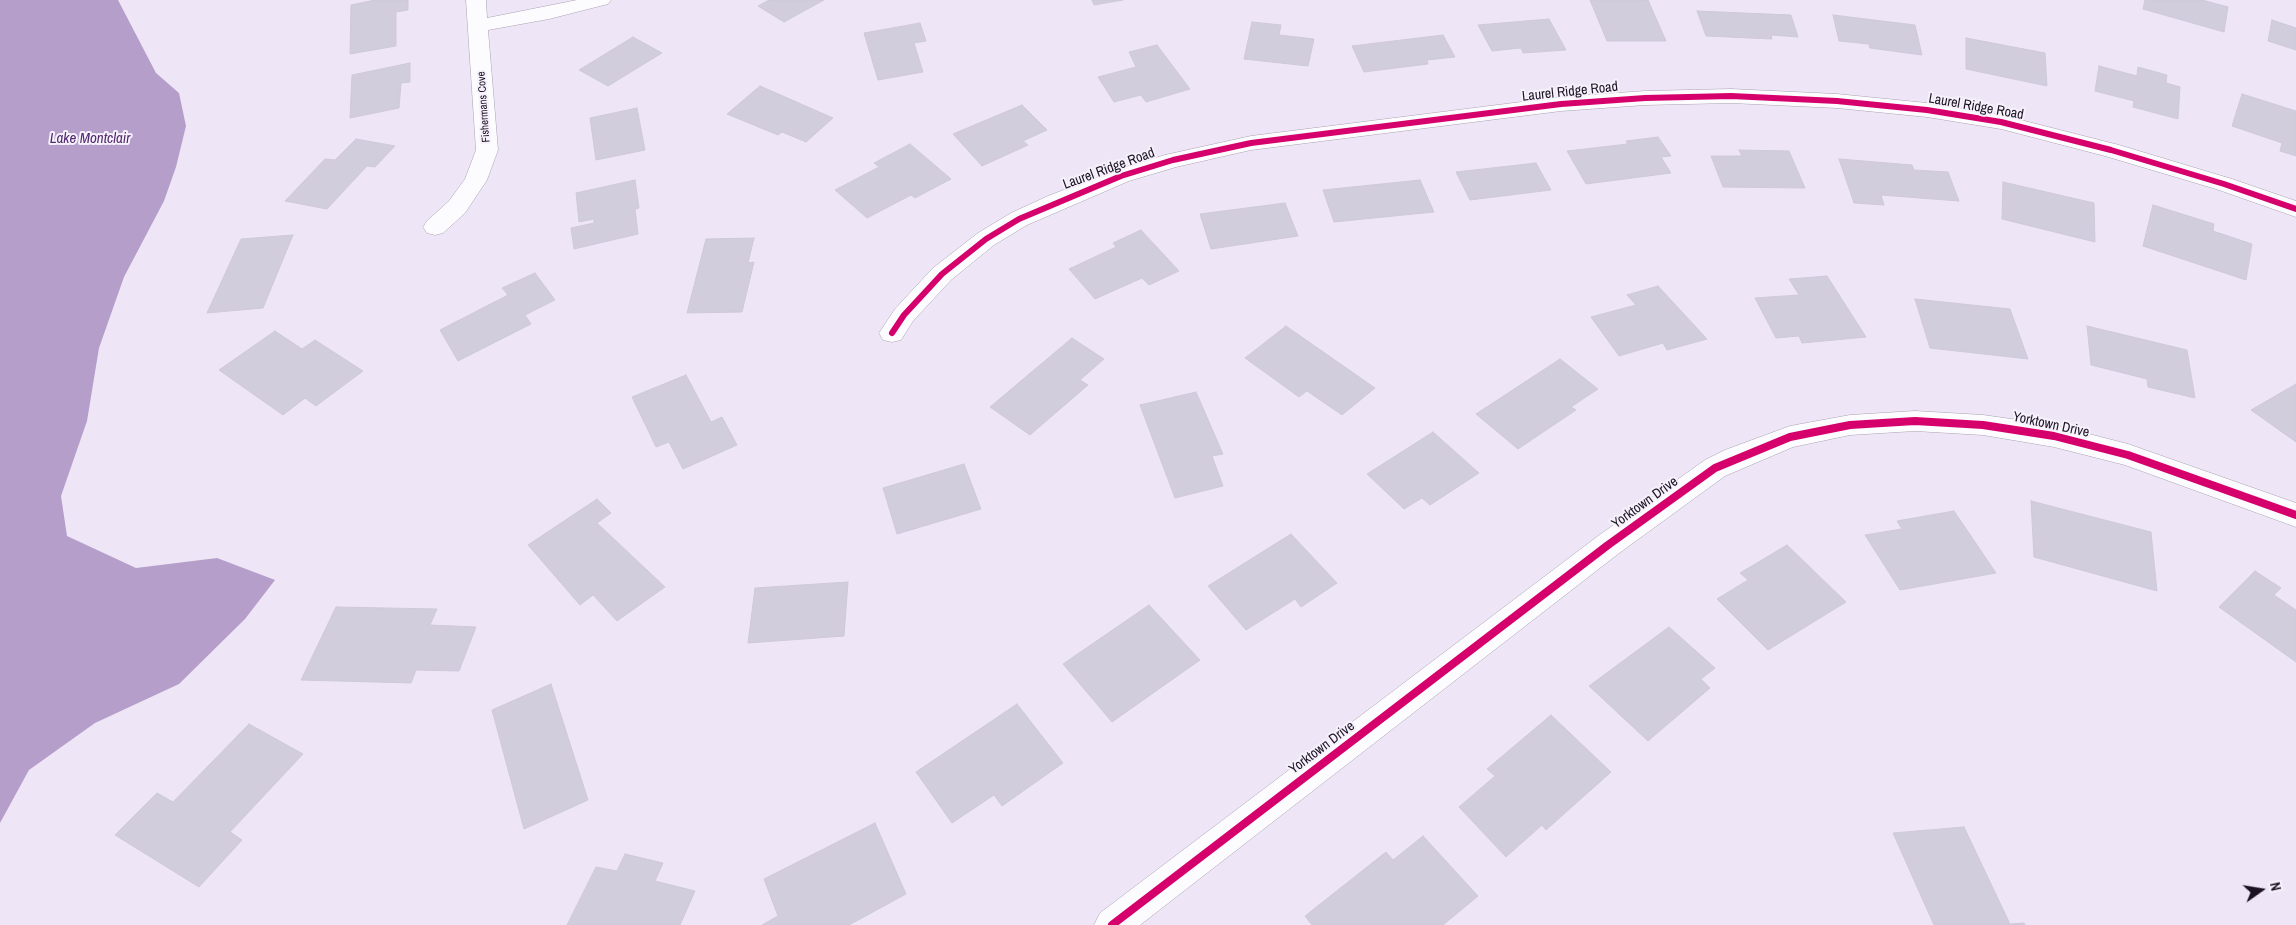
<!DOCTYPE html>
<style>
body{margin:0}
#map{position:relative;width:2296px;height:925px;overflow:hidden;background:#eee6f6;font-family:"Archivo Narrow",sans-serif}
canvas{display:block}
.north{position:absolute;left:2236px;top:865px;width:50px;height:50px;-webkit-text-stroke:4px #f6f1fb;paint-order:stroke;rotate:77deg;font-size:14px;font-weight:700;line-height:20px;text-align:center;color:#1c1223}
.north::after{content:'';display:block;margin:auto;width:18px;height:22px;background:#1c1223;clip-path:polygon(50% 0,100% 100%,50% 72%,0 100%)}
</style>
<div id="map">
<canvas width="2296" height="925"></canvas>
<div class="north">N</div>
</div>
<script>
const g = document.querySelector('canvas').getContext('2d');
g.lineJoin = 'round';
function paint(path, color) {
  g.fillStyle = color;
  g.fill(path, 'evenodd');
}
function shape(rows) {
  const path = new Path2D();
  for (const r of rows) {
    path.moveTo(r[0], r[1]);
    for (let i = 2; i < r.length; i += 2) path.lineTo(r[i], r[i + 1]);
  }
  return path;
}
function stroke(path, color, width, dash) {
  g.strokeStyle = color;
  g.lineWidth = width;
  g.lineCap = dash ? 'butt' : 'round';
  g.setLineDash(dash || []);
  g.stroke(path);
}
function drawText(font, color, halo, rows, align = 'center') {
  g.font = font + ' "Archivo Narrow",sans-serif';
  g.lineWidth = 4;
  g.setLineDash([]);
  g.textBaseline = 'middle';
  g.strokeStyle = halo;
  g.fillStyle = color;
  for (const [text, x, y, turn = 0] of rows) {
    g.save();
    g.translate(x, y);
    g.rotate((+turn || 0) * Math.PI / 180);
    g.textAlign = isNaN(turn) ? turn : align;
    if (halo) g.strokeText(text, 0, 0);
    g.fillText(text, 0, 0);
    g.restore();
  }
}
const water = shape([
 [0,0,118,0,156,73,179,93,186,126,176,167,164,201,124,277,99,348,87,421,61,496,67,536,136,568,217,558,275,580,245,619,179,684,95,723,29,770,0,823]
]);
const building = shape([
 [375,0,408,0,408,10,396,12,396,46,350,54,351,5,375,0],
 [769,0,824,0,784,22,758,6,769,0],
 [1092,0,1123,0,1094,5,1092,0],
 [1590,0,1648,0,1666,41,1607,41,1590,0],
 [2145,0,2202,0,2228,7,2224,32,2143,9,2145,0],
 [1697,11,1791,15,1798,37,1771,35,1772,39,1706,36,1697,11],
 [1833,15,1915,25,1922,55,1870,48,1869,44,1839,41,1833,15],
 [1549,19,1566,50,1523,53,1521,48,1492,51,1478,25,1549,19],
 [2272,20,2296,28,2296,50,2268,41,2272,20],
 [1252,22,1281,25,1279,35,1314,39,1308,66,1244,59,1252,22],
 [920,23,926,41,914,43,923,72,878,80,864,33,920,23],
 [1443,35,1455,57,1427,60,1428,64,1364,72,1352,46,1443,35],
 [633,37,662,53,608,86,579,70,633,37],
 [1966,38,2045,53,2047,86,1966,69,1966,38],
 [1157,45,1190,89,1146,102,1141,95,1114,102,1098,77,1136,67,1129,52,1157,45],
 [410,63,410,82,401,83,399,108,350,118,352,75,410,63],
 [2099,66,2137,76,2138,67,2167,75,2166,83,2180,87,2178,119,2133,107,2134,101,2095,91,2099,66],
 [760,86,833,118,806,142,782,132,778,135,727,114,760,86],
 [2242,94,2296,111,2296,156,2280,151,2282,143,2232,126,2242,94],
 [1022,105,1047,130,1023,141,1028,145,982,166,953,134,1022,105],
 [637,108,645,150,596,160,590,118,637,108],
 [1658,137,1671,156,1661,157,1671,173,1586,184,1567,151,1628,144,1626,141,1658,137],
 [356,139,395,146,375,167,367,166,327,209,285,201,325,159,335,160,356,139],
 [910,144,951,179,915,198,911,195,867,218,835,190,879,167,874,163,910,144],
 [1739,150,1789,151,1805,188,1723,187,1711,156,1742,156,1739,150],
 [1839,159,1912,165,1914,170,1948,172,1959,201,1881,195,1884,205,1854,203,1839,159],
 [1536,163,1551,190,1470,200,1456,172,1536,163],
 [635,180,639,208,635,209,638,234,574,249,571,228,594,223,594,219,579,222,576,193,635,180],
 [1420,180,1434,212,1334,222,1323,190,1420,180],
 [2003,182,2094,203,2095,242,2002,219,2003,182],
 [1285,203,1298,236,1211,249,1200,214,1285,203],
 [2153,205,2214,224,2213,231,2252,244,2246,280,2143,246,2153,205],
 [1141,230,1179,271,1149,285,1142,278,1095,299,1069,269,1116,247,1113,243,1141,230],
 [293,235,263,308,207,313,241,239,293,235],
 [754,238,748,263,754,262,742,312,687,313,706,239,754,238],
 [535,273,555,300,525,315,531,324,458,361,440,330,508,295,502,288,535,273],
 [1827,276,1866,337,1802,343,1799,336,1776,338,1755,298,1799,295,1789,279,1827,276],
 [1658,286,1707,339,1667,350,1663,343,1619,356,1591,317,1636,305,1627,295,1658,286],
 [1915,299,2010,309,2028,359,1930,348,1915,299],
 [1286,326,1375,388,1342,415,1307,391,1299,397,1245,358,1286,326],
 [2087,326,2187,350,2195,398,2148,387,2147,379,2091,365,2087,326],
 [275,331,302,349,315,340,363,371,316,406,305,398,283,415,219,370,275,331],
 [1072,338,1104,359,1080,380,1088,385,1030,435,990,407,1072,338],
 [1560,359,1598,389,1571,407,1576,410,1518,449,1476,414,1560,359],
 [686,375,711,422,722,417,737,445,683,469,669,442,656,447,632,397,686,375],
 [2296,384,2296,442,2251,410,2296,384],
 [1196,392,1223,454,1212,456,1223,486,1175,498,1140,405,1196,392],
 [1433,432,1479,473,1430,505,1422,498,1404,509,1367,474,1433,432],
 [964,464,981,509,897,534,883,488,964,464],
 [597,499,611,513,597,523,665,587,617,621,593,595,580,605,528,545,597,499],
 [2031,501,2151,532,2157,591,2034,557,2031,501],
 [1954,511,1996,573,1900,590,1865,535,1902,529,1897,521,1954,511],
 [1291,534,1337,583,1301,607,1295,599,1246,630,1208,586,1291,534],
 [1787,545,1846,602,1768,650,1717,599,1748,580,1740,573,1787,545],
 [2255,571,2281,588,2274,595,2296,610,2296,662,2219,607,2255,571],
 [848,582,844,636,748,643,755,588,848,582],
 [1149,605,1200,660,1112,722,1063,664,1149,605],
 [336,607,437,609,430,625,476,627,459,671,416,670,411,683,301,680,336,607],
 [1669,627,1715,668,1701,679,1710,688,1648,741,1589,686,1669,627],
 [551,684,588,800,524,829,492,710,551,684],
 [1017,704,1063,763,1002,806,994,795,952,823,916,772,1017,704],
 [1551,715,1611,772,1546,830,1542,825,1506,857,1459,807,1495,776,1487,769,1551,715],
 [249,724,303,754,230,832,242,840,199,887,115,835,157,793,173,802,249,724],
 [875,823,906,894,849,925,762,925,778,916,764,879,875,823],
 [1964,827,2010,924,2024,923,2025,925,1934,925,1893,833,1964,827],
 [1423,836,1478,896,1443,925,1312,925,1305,916,1386,852,1393,860,1423,836],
 [625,854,663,863,655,881,695,891,680,925,567,925,596,867,617,871,625,854]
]);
const minor = shape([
 [466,0,486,0,487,18,577,0,611,0,608,4,549,19,488,30,498,150,487,180,465,213,443,233,435,235,427,233,423,227,427,221,449,201,465,179,476,150,466,0],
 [1731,89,1837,94,1927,103,2001,115,2119,145,2232,179,2296,201,2296,217,2216,189,2105,156,2001,129,1927,117,1837,108,1731,103,1645,105,1561,111,1251,150,1176,167,1129,181,1027,225,994,245,951,280,913,321,901,340,892,342,883,340,879,333,895,309,933,268,978,233,1011,213,1048,196,1113,171,1165,155,1251,136,1561,97,1645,91,1731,89],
 [1915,411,1983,415,2054,425,2128,444,2296,503,2296,527,2125,465,2054,447,1983,435,1915,431,1850,435,1793,447,1725,476,1618,554,1140,925,1094,925,1100,913,1598,536,1705,460,1725,450,1790,426,1850,415,1915,411]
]);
const cyclewayFar1 = shape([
 [892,333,904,315,942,274,986,239,1019,219,1121,176,1173,160,1251,143,1561,104,1645,98,1731,96,1837,101,1927,110,2001,122,2111,150,2224,184,2296,209]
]);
const cycleway = shape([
 [1112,925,1608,545,1715,468,1790,437,1850,425,1915,421,1983,425,2054,436,2128,455,2296,515]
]);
const farStreetnames = [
 ["Fishermans Cove",484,107,-94]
];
const streetNames = [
 ["Laurel Ridge Road",1570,92,-6],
 ["Laurel Ridge Road",1976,107,10],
 ["Laurel Ridge Road",1109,169,-20],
 ["Yorktown Drive",2051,425,12],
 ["Yorktown Drive",1645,503,-36],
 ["Yorktown Drive",1322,748,-37]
];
const waterNames = [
 ["Lake Montclair",90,139]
];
paint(water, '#b69eca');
paint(building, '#d1cddd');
stroke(building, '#cec9da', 1);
stroke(minor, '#aaa2b1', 1);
paint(minor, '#fcfbfe');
stroke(cyclewayFar1, '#d6006c', 6);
stroke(cycleway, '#d6006c', 8);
drawText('11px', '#1c1223', '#f6f1fb', farStreetnames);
drawText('14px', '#1c1223', '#f6f1fb', streetNames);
drawText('italic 15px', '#51286e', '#f6f1fb', waterNames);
</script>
